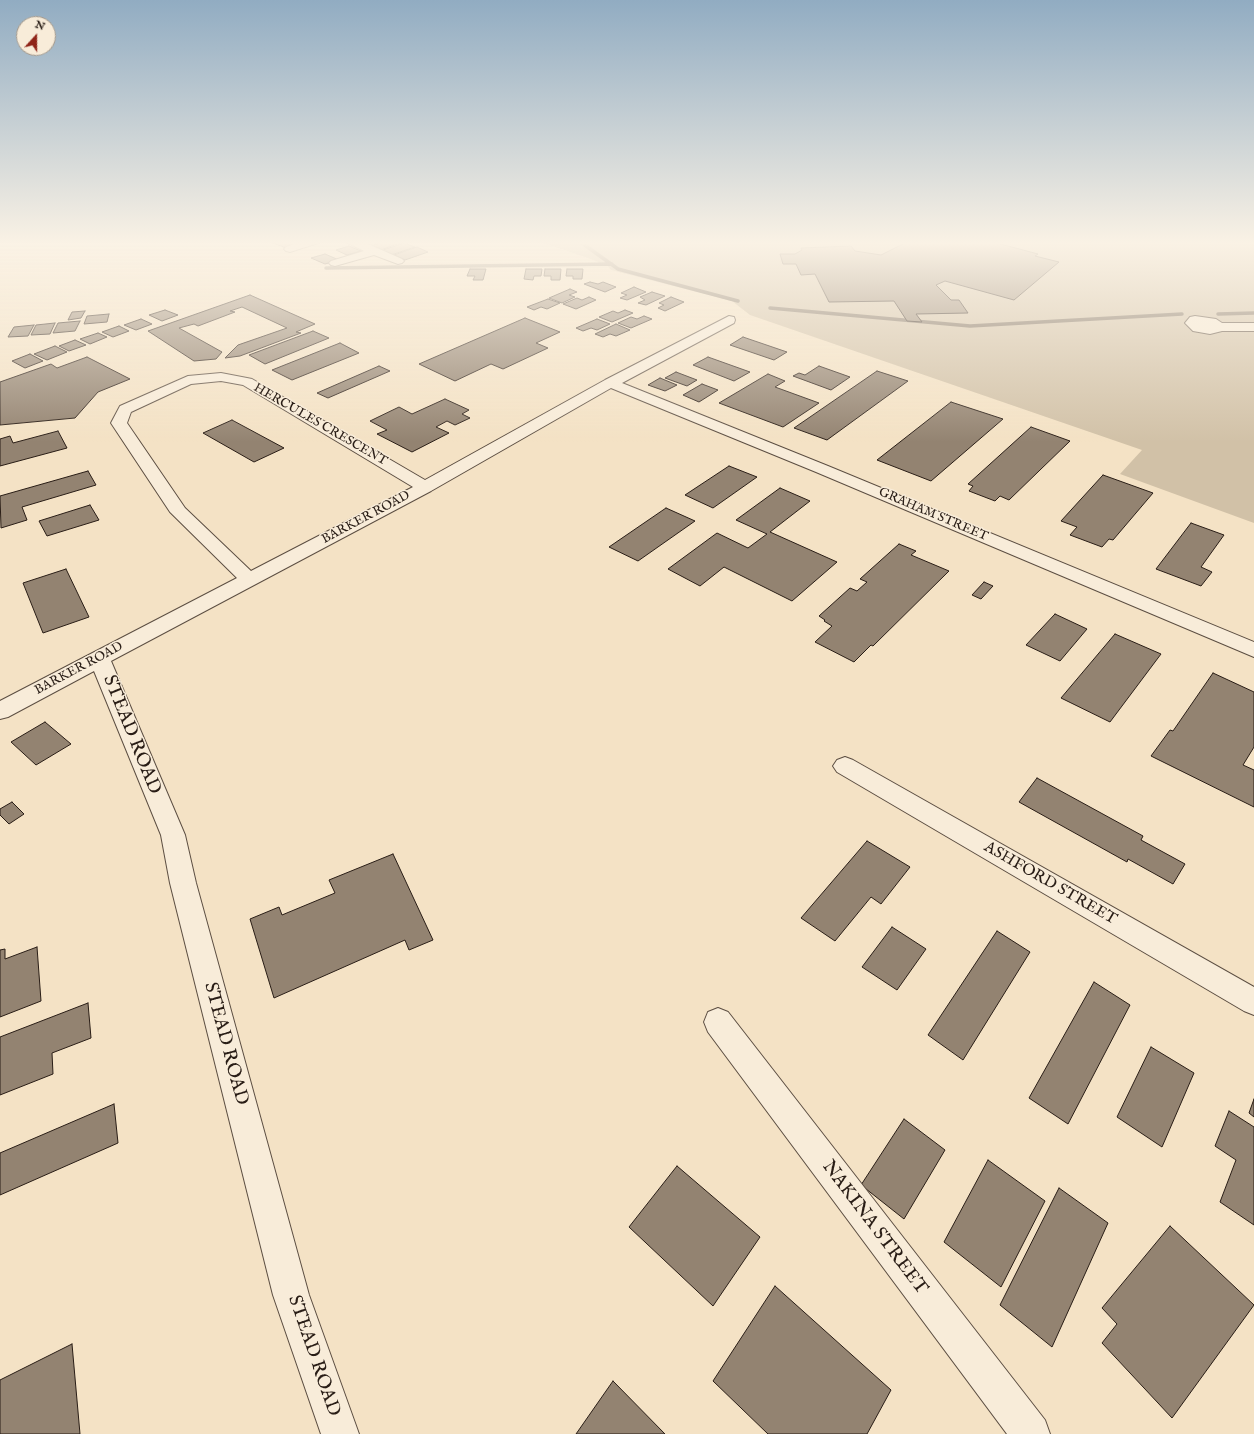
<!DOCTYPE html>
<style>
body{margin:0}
#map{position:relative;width:1254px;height:1434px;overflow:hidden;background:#f4e2c5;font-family:"IM FELL English",serif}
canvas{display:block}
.north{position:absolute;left:16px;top:16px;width:40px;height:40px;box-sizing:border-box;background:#f8ecd9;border:1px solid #a5998b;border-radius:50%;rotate:21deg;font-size:11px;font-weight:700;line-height:16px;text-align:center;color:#291d16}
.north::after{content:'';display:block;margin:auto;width:14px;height:18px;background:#8f2418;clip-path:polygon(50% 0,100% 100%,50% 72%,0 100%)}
</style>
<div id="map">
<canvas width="1254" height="1434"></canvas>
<div class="north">N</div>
</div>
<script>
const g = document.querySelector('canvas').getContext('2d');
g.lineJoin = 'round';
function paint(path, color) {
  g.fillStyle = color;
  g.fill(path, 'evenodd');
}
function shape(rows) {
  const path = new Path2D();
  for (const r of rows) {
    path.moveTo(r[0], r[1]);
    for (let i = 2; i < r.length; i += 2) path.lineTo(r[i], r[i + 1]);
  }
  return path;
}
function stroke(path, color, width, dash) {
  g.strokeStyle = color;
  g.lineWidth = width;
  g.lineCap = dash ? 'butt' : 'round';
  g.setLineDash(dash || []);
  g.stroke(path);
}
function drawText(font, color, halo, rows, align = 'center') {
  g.font = font + ' "IM FELL English",serif';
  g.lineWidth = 3;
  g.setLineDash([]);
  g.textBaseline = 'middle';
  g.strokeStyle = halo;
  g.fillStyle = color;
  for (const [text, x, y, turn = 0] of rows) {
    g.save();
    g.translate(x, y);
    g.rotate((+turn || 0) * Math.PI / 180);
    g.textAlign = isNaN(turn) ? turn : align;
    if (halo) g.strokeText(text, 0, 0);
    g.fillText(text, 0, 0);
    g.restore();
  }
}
const green = shape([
 [538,241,1254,241,1254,523,1120,474,1142,450,750,315,732,301,611,270,608,266,588,258]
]);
const stream = shape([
 [579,241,618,269,738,301],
 [326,268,612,264],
 [770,308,970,326,1182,314],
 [1218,314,1254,313]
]);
const building = shape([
 [275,241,305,241,286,248,271,242,275,241],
 [359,241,381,241,369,245,359,241],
 [385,241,399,241,403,242,381,250,371,246,385,241],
 [909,241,995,241,993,242,1038,254,1035,256,1059,262,1014,300,945,281,936,285,951,300,959,300,968,313,916,314,922,322,907,321,894,301,829,302,815,274,801,275,796,264,783,264,780,254,795,254,802,250,801,248,851,246,855,251,881,255,909,241],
 [404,243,415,247,391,255,380,251,404,243],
 [349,246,361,251,347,255,336,250,349,246],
 [417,247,428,252,405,260,394,255,417,247],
 [325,254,339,260,325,264,311,258,325,254],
 [470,269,486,269,483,280,473,280,475,276,467,276,470,269],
 [526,269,542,269,541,276,534,276,533,280,524,279,526,269],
 [545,269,561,269,560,280,551,280,551,276,544,276,545,269],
 [567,269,583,269,582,279,573,279,573,276,566,276,567,269],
 [590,282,598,284,603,282,616,287,605,292,584,284,590,282],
 [634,287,646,292,627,300,620,298,627,295,621,293,634,287],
 [570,289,577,292,569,295,575,297,562,303,549,298,570,289],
 [652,292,665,296,646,305,638,303,645,300,640,297,652,292],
 [250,295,315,324,296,332,301,333,240,356,225,358,238,345,287,328,242,307,230,311,235,312,198,326,194,324,179,328,222,352,216,359,194,361,148,331,250,295],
 [589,297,596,300,576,309,563,304,577,298,582,300,589,297],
 [671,297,684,302,665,311,658,308,664,305,659,303,671,297],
 [548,299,560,303,547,309,541,307,534,310,527,307,548,299],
 [165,310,178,315,162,321,149,315,165,310],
 [625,310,633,313,612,322,599,317,613,311,618,313,625,310],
 [85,311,81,318,68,320,72,312,85,311],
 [109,314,107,322,84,324,87,316,109,314],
 [644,316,652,319,631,328,618,323,631,317,637,319,644,316],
 [525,318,560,332,536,343,548,348,503,369,491,364,455,381,419,364,525,318],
 [141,319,152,324,136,330,124,325,141,319],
 [597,319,610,324,597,330,591,328,583,331,576,328,597,319],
 [80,321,75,331,53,333,58,323,80,321],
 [55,323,50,334,31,335,36,325,55,323],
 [616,324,630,330,616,336,610,334,603,337,595,334,616,324],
 [34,325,28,336,8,337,14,327,34,325],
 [119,326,129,331,113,337,102,332,119,326],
 [313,331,329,338,265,364,249,355,313,331],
 [98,333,107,337,90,344,80,339,98,333],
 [743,337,787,352,774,360,730,345,743,337],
 [75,340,86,345,69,351,59,346,75,340],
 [340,343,359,353,292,380,272,370,340,343],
 [55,346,67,352,47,360,34,354,55,346],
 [30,354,43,361,25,368,12,361,30,354],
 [87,357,130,379,98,392,75,418,0,425,0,382,51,364,57,368,87,357],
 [708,357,750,372,734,381,693,365,708,357],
 [379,366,390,371,328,398,317,393,379,366],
 [819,366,850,377,831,390,793,376,799,373,805,375,819,366],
 [877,371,908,381,827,440,794,428,877,371],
 [676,372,697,380,687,386,665,378,676,372],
 [768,374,785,381,775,387,819,403,783,427,719,403,768,374],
 [660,378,677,385,665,391,648,385,660,378],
 [702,384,718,390,699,402,683,395,702,384],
 [445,399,469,410,462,414,470,418,455,425,447,421,436,427,449,433,412,452,377,434,387,430,370,421,399,407,412,414,445,399],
 [951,402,1003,419,931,481,877,460,951,402],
 [232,420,284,448,254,462,203,433,232,420],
 [1031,427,1070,441,1009,500,1000,496,995,501,969,491,973,486,968,484,1031,427],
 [58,431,67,448,0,466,0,439,10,436,13,443,58,431],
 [729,466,757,477,713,508,685,495,729,466],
 [88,471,96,485,22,507,27,520,1,528,0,496,88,471],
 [1103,475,1153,493,1113,540,1109,539,1102,547,1070,535,1077,527,1061,521,1103,475],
 [780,488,810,501,770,532,837,562,792,601,724,567,700,586,668,569,717,533,748,548,767,534,736,520,780,488],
 [90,505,99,520,47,536,39,521,90,505],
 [666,508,695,521,638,561,609,547,666,508],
 [1191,523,1224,535,1201,567,1212,572,1201,586,1156,569,1191,523],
 [899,544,916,551,911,555,949,571,873,646,871,645,854,662,815,642,832,626,824,621,825,620,819,616,850,588,857,591,867,582,860,579,899,544],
 [66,569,89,617,43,633,23,583,66,569],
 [984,582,993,586,981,599,972,595,984,582],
 [1055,614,1087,629,1060,661,1026,645,1055,614],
 [1115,634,1161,654,1110,722,1061,698,1115,634],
 [1213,673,1254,692,1254,747,1243,765,1254,770,1254,807,1151,756,1170,730,1173,731,1213,673],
 [45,722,71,744,36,765,11,742,45,722],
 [1037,778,1143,836,1141,840,1185,864,1173,884,1128,859,1127,862,1019,802,1037,778],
 [12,802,24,814,9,824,0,815,0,809,12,802],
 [867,841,910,867,881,904,871,897,835,941,801,918,867,841],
 [393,854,433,940,409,950,405,940,274,998,250,919,279,907,282,915,335,893,329,880,393,854],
 [892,927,926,949,897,990,862,967,892,927],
 [997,931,1030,952,963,1060,928,1035,997,931],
 [37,947,41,1001,0,1017,0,950,5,949,5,959,37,947],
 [1094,982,1130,1005,1068,1124,1029,1098,1094,982],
 [88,1003,91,1038,52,1053,53,1074,0,1095,0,1037,88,1003],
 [1151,1047,1194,1073,1162,1147,1117,1117,1151,1047],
 [1254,1099,1254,1117,1249,1113,1254,1099],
 [114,1104,118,1143,0,1195,0,1153,114,1104],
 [1229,1111,1254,1127,1254,1225,1220,1202,1236,1160,1215,1146,1229,1111],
 [904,1119,945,1150,904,1219,861,1185,904,1119],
 [988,1160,1045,1201,1001,1287,944,1242,988,1160],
 [677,1166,760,1237,713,1306,629,1227,677,1166],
 [1059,1188,1108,1223,1052,1347,1000,1305,1059,1188],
 [1170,1226,1254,1305,1172,1418,1102,1343,1117,1324,1102,1308,1170,1226],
 [775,1286,891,1390,867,1434,768,1434,713,1381,775,1286],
 [72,1344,80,1434,0,1434,0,1380,72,1344],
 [613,1381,665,1434,576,1434,613,1381]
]);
const minor = shape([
 [303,241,320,241,318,243,290,252,286,251,284,249,286,247,303,241],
 [346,241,361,241,402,259,404,261,402,263,398,264,374,255,335,266,331,265,329,263,331,261,364,251,348,243,346,241],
 [729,316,734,317,735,320,734,323,622,383,828,466,1254,642,1254,657,816,472,611,388,431,491,111,661,185,835,196,883,309,1295,359,1434,321,1434,273,1295,170,883,161,835,94,671,8,717,0,719,0,701,237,578,170,512,111,423,120,406,188,376,221,373,247,378,252,379,425,480,605,380,729,316],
 [221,381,243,385,413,487,251,571,185,508,127,423,131,412,191,384,221,381],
 [1195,316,1216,319,1222,323,1254,323,1254,331,1222,331,1210,334,1193,331,1185,323,1190,317,1195,316],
 [845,757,853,760,1254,987,1254,1015,1244,1011,837,772,833,766,837,760,845,757],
 [718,1008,728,1012,1045,1420,1050,1434,1007,1434,708,1032,704,1022,708,1012,718,1008]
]);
const farStreetnames = [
 ["HERCULES CRESCENT",320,425,30],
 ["GRAHAM STREET",933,515,23],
 ["BARKER ROAD",366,518,-28],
 ["BARKER ROAD",79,669,-28]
];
const streetNames = [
 ["ASHFORD STREET",1050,884,30]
];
const nearStreetnames = [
 ["STEAD ROAD",131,735,68],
 ["STEAD ROAD",225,1044,75],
 ["NAKINA STREET",874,1228,53],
 ["STEAD ROAD",313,1356,71]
];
paint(green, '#d1c1a7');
stroke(stream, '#796b5c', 3.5);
paint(building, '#938371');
stroke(building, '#291d16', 1);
stroke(minor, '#5c4e42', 2);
paint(minor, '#f8ecd9');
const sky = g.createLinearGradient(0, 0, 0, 442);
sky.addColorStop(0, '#91acc2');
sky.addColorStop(0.55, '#faf2e5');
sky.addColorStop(1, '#faf2e500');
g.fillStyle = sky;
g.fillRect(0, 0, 1254, 442);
drawText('13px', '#291d16', '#f8ecd9', farStreetnames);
drawText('16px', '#291d16', '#f8ecd9', streetNames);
drawText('19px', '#291d16', '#f8ecd9', nearStreetnames);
</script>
